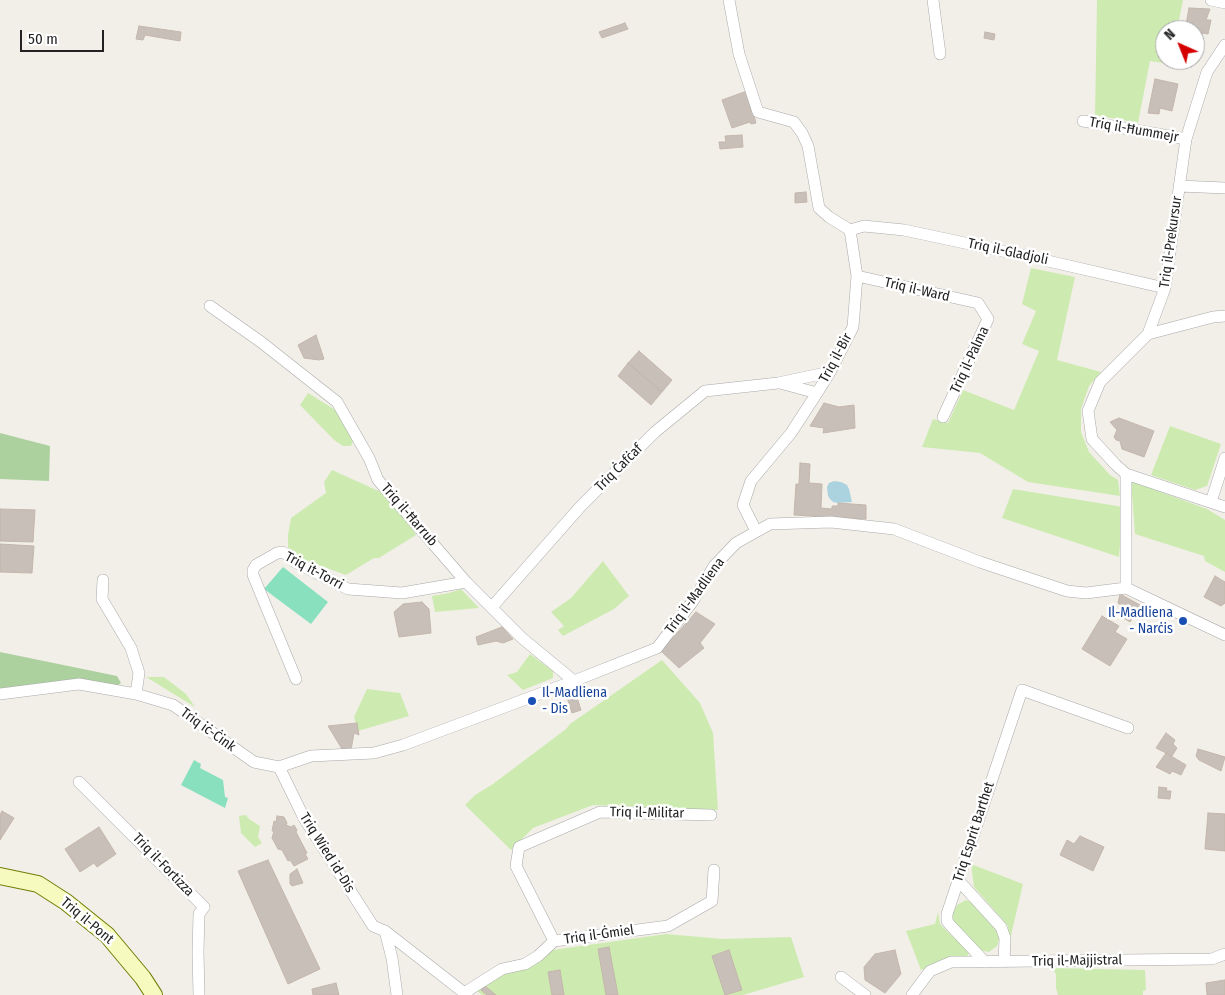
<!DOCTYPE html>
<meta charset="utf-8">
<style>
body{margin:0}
#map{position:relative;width:1225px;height:995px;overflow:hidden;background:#f2efe9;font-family:"Fira Sans Condensed",sans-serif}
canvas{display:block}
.north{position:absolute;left:1155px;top:20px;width:50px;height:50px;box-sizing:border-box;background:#fff;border:1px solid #a7a7a7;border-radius:50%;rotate:316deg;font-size:14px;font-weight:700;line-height:20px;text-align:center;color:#222}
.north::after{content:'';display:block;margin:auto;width:18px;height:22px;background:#d40000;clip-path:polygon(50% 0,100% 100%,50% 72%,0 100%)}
.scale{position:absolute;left:20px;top:30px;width:84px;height:22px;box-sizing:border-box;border:2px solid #222;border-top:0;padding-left:6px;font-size:15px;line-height:18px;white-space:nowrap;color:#222;-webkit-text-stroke:4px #fff;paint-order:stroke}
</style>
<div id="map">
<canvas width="1225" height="995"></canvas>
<div class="north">N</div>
<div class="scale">50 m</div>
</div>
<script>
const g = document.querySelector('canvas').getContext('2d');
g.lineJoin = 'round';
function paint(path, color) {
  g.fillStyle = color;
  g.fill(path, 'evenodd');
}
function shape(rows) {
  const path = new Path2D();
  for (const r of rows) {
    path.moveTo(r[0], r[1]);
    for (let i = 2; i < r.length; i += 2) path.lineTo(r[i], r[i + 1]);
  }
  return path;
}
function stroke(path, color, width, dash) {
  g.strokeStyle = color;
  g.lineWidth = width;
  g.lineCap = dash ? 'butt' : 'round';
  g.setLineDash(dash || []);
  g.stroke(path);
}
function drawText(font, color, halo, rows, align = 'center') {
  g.font = font + ' "Fira Sans Condensed",sans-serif';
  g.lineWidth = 5;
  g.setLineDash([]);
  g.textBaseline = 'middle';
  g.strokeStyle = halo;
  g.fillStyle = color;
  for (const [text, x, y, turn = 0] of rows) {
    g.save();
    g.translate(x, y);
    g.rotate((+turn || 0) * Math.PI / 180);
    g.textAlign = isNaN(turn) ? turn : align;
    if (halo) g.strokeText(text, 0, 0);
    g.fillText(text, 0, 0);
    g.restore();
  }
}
const grass = shape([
 [1097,0,1183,0,1177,30,1165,30,1165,60,1171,60,1170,64,1150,61,1138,123,1095,115],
 [1031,268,1075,277,1057,360,1101,372,1089,386,1081,409,1081,432,1089,452,1110,475,1118,480,1120,496,1028,482,980,453,922,447,933,419,948,423,963,390,1014,410,1039,351,1022,344,1036,311,1022,304],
 [308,393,337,411,353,441,351,446,343,446,334,440,300,405],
 [1170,426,1221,444,1207,486,1195,490,1151,475],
 [332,470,383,493,409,521,416,535,379,558,374,558,346,575,302,559,291,552,288,548,288,535,291,518,326,493,324,482],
 [1131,481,1207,509,1225,520,1225,572,1205,561,1204,556,1135,534],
 [1013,489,1123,507,1119,557,1002,518],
 [603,561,629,596,614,609,563,636,558,630,564,626,551,612,571,598],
 [461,589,479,608,435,612,432,596,449,593],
 [530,654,553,671,553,678,523,690,507,675,517,672],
 [662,660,700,703,713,733,718,810,593,805,533,828,511,850,465,805,475,795,493,784,566,729,570,724],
 [146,677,164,677,186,694,195,707],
 [367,689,400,693,409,716,358,731,354,717],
 [246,815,249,819,260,826,258,837,262,843,255,847,241,833,239,816],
 [971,864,1023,884,1009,944,1008,926,974,887],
 [966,900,976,904,999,931,1000,936,997,946,989,952,979,950,955,925,952,915,957,905],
 [938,912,940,924,952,936,967,947,970,952,967,956,921,970,906,931,935,924],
 [666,934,723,939,791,937,804,977,743,995,482,995,477,991,502,975,553,950],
 [1052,968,1145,970,1146,990,1143,991,1143,995,1058,995,1056,988,1056,974]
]);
const forest = shape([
 [0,433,50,446,49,481,0,479],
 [0,652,117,676,121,683,116,687,0,691]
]);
const pitch = shape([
 [283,567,328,602,311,624,264,589],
 [194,760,201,764,200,768,223,780,225,797,228,798,225,808,181,785]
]);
const water = shape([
 [834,481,841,482,847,485,849,489,852,502,838,503,833,502,830,499,828,496,827,487,829,483]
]);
const building = shape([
 [1189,8,1210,9,1206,20,1211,20,1208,34,1202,33,1199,49,1201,51,1199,61,1193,60,1195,60,1195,30,1185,30,1189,8],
 [625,23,628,29,602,38,599,32,625,23],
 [139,26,181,32,180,41,145,35,143,40,136,39,139,26],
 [985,32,995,34,994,40,984,38,985,32],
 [1155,79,1178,84,1172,111,1160,108,1159,114,1148,113,1155,79],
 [747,91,756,123,751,124,750,122,732,128,722,100,747,91],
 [742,135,743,147,720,149,719,142,726,142,725,136,742,135],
 [806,192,807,202,795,203,795,193,806,192],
 [316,335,324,359,319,360,304,358,298,345,316,335],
 [639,351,672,380,662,392,628,363,639,351],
 [628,363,662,392,651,405,618,376,628,363],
 [824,403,839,407,854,405,855,428,823,433,824,428,810,426,824,403],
 [1119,418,1154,431,1144,457,1122,449,1120,441,1116,440,1114,437,1117,430,1110,422,1119,418],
 [800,463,810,464,809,483,822,484,821,508,832,509,832,506,838,506,838,503,866,505,866,519,794,515,796,484,799,484,800,463],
 [0,509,35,510,33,542,0,541,0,509],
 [0,544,34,546,32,573,0,572,0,544],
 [1215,576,1225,582,1225,603,1221,606,1204,597,1215,576],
 [1120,594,1140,605,1130,622,1117,614,1122,606,1118,603,1120,594],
 [422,602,429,609,431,633,399,637,394,612,403,604,422,602],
 [696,612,715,624,700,643,704,648,679,668,661,651,696,612],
 [1102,616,1119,626,1115,632,1127,639,1110,666,1082,649,1102,616],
 [502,627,513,639,503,643,496,641,478,645,476,637,502,627],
 [575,691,581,710,572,713,566,694,575,691],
 [357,723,359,735,354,733,351,750,342,749,328,726,357,723],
 [1166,733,1175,740,1173,744,1177,748,1172,756,1156,748,1166,733],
 [1198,749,1225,757,1221,771,1199,760,1196,756,1198,749],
 [1166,753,1186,765,1181,775,1172,771,1170,774,1156,767,1166,753],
 [1159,787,1167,788,1166,791,1171,791,1170,799,1158,798,1159,787],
 [2,811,14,818,0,840,0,815,2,811],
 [1208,813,1225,814,1225,851,1205,849,1208,813],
 [277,816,284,817,287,823,286,825,291,827,294,825,297,830,296,832,307,853,305,854,308,859,294,866,290,860,288,861,282,850,278,849,272,838,274,831,272,831,274,821,276,822,277,816],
 [99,827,116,854,97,867,94,863,80,872,65,849,99,827],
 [1080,836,1104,847,1093,871,1060,855,1067,840,1074,844,1080,836],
 [268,860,320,969,288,984,238,871,268,860],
 [297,869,303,883,292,886,290,884,290,874,297,869],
 [609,947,618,995,606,995,598,949,609,947],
 [729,950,742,990,725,995,712,956,729,950],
 [895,950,901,974,885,993,865,980,864,967,875,954,895,950],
 [560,970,564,995,552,995,548,972,560,970],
 [1225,980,1225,995,1207,995,1206,983,1225,980],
 [336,983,339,995,313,995,312,989,336,983],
 [485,986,496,995,487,995,481,990,485,986]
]);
const street = shape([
 [729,0,739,54,758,112,794,122,802,133,808,146,819,208,829,217,850,230,857,276,853,327,830,372,817,393,791,433,751,481,743,505,756,531],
 [933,0,940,54],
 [1211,0,1225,3],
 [1083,121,1186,139],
 [1179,186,1225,188],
 [850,230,864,226,904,230,1035,258,1165,288],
 [857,276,978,303,988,319,943,417],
 [210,306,261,342,337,402,369,458,378,480,466,582,522,638,574,681],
 [1148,334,1213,317,1225,316],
 [780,383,817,393],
 [1126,474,1225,507],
 [1211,502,1225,458],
 [103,580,102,599,131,648,139,673,136,694],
 [1126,588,1126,474,1116,465,1092,439,1088,411,1100,382,1148,334,1165,288,1186,139,1207,72,1225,45],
 [492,607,580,507,655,432,705,391,778,383,830,372],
 [296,679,253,575,253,570,256,565,277,553,282,552,288,555,295,562,348,589,402,593,466,582],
 [0,694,79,684,136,694,173,705,254,762,279,767,311,756,374,753,403,745,574,681,657,648,693,601,714,566,736,543,770,524,831,522,894,529,980,562,1067,591,1086,593,1126,588,1225,635],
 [279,767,304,818,373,926,385,931,467,995],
 [79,782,204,907,199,914,198,952,199,995],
 [958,880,1001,927,1005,938,1004,962],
 [385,931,392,958,397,995],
 [554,941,516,866,519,847,600,812,711,815],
 [985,962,950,925,947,921,947,914,1022,690,1128,728],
 [841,977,865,995],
 [464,993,502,969,525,964,538,956,554,941,668,926,712,901,714,870],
 [912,995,930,971,951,962,1212,959,1225,954]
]);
const secondary = shape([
 [0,876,38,884,66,902,107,935,143,978,154,995]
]);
const markers = [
 [1183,621,5,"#1a4fb4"],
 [532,701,5,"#1a4fb4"]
];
const streetNames = [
 ["Triq il-Ħummejr",1134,130,10],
 ["Triq il-Prekursur",1171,242,-82],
 ["Triq il-Gladjoli",1008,252,12],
 ["Triq il-Ward",917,290,13],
 ["Triq il-Bir",836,358,-62],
 ["Triq il-Palma",970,360,-65],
 ["Triq Ċafċaf",619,468,-45],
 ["Triq il-Ħarrub",409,515,49],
 ["Triq it-Torri",314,571,28],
 ["Triq il-Madliena",695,596,-54],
 ["Triq iċ-Ċink",208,730,36],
 ["Triq il-Militar",647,813,1],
 ["Triq Esprit Barthet",974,832,-72],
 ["Triq Wied id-Dis",327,853,58],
 ["Triq il-Fortizza",163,865,46],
 ["Triq il-Pont",87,921,40],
 ["Triq il-Ġmiel",599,935,-8],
 ["Triq il-Majjistral",1077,961,-1]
];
const transitNames = [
 ["Il-Madliena",1173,613],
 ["- Narċis",1173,629],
 ["Il-Madliena",542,693,"left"],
 ["- Dis",542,709,"left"]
];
paint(grass, '#cdebb0');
paint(forest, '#add19e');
paint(pitch, '#88e0be');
paint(water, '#aad3df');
paint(building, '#c7bfb8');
stroke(building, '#c4b6ab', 1);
stroke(street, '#a9a9a9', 12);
stroke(secondary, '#707d05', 18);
stroke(street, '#fff', 11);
stroke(secondary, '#f7fabf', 16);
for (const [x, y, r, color] of markers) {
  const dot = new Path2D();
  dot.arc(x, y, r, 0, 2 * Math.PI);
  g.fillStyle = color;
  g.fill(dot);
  stroke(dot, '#fff', 2);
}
drawText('14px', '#222', '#fff', streetNames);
drawText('14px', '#164399', '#fff', transitNames, 'right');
</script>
